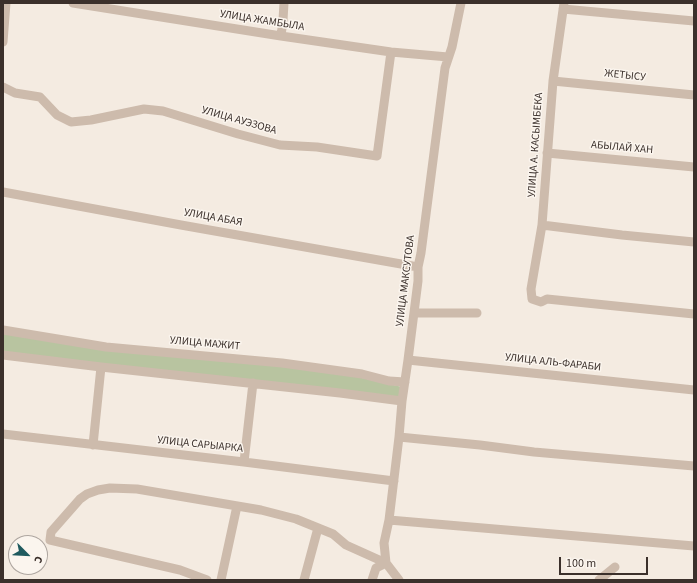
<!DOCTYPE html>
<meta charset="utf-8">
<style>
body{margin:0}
#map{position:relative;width:697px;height:583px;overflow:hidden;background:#f4ebe1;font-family:"Source Sans 3",sans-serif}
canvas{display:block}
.frame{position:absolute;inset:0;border:4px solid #3b302b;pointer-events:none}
.north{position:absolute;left:8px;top:535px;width:40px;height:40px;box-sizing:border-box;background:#fbf5ee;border:1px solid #aea6a0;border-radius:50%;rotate:114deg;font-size:11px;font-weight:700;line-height:16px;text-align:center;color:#3b302b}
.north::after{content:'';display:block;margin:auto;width:14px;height:18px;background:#1f5a5e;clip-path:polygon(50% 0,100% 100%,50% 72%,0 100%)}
.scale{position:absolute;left:559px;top:557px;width:89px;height:18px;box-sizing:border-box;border:2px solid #3b302b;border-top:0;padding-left:5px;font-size:12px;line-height:14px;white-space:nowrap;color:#3b302b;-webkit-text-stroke:3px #fbf5ee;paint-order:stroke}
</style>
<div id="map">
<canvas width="697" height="583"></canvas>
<div class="frame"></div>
<div class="north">С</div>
<div class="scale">100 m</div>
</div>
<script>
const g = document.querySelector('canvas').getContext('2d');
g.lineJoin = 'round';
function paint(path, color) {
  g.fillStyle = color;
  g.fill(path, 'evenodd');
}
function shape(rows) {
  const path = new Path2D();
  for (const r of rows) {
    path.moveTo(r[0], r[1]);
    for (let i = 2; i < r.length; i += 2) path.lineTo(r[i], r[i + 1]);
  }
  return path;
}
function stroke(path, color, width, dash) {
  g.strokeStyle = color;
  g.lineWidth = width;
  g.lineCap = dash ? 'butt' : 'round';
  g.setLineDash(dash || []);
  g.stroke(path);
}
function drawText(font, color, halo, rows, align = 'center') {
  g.font = font + ' "Source Sans 3",sans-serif';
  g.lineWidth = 3;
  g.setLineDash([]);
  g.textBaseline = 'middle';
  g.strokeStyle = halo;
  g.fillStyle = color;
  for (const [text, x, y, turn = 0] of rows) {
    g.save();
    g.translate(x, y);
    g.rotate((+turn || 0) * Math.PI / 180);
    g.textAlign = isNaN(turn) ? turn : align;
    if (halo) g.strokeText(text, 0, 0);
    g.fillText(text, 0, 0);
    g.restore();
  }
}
const green = shape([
 [3,328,106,346,322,369,407,388,404,401,3,354]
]);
const minor = shape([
 [73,3,281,36,391,52,448,57],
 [564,3,553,81,542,225,531,289,532,299,541,302,547,299,694,314],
 [563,9,694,21],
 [281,36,283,20,284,3],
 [3,42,6,3],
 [553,81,694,95],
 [3,87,15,93,40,97,57,115,71,122,91,120,144,109,163,111,238,134,280,145,317,147,377,156,391,52],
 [547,153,694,167],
 [3,192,181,225,418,267],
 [542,225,622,235,694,242],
 [415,313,477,313],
 [3,330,106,347,282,363,362,374,389,381,405,382],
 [3,355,101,367,340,393,402,401],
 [408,360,694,390],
 [3,434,244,462,394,481],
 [399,437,480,445,534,452,694,466],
 [93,445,101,367],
 [244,462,253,383],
 [389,520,694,546],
 [386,563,384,543,389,520,399,437,402,401,408,360,418,281,418,267,421,253,445,68,452,47,461,3],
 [207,580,180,570,50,540,51,532,80,499,87,494,98,490,110,488,137,489,261,510,296,519,333,534,346,545,386,563,399,580],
 [221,580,237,506],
 [304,580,318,528],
 [372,580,376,568,386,563],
 [599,580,615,567]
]);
const streetNames = [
 ["УЛИЦА ЖАМБЫЛА",262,21,9],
 ["ЖЕТЫСУ",625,76,6],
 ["УЛИЦА АУЭЗОВА",239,121,16],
 ["УЛИЦА А. КАСЫМБЕКА",536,145,-86],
 ["АБЫЛАЙ ХАН",622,148,5],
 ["УЛИЦА АБАЯ",213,218,10],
 ["УЛИЦА МАКСУТОВА",406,281,-83],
 ["УЛИЦА МАЖИТ",205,344,5],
 ["УЛИЦА АЛЬ-ФАРАБИ",553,363,6],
 ["УЛИЦА САРЫАРКА",200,445,6]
];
paint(green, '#b8c4a0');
stroke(minor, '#cdbbac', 9);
drawText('11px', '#3b302b', '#fbf5ee', streetNames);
</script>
